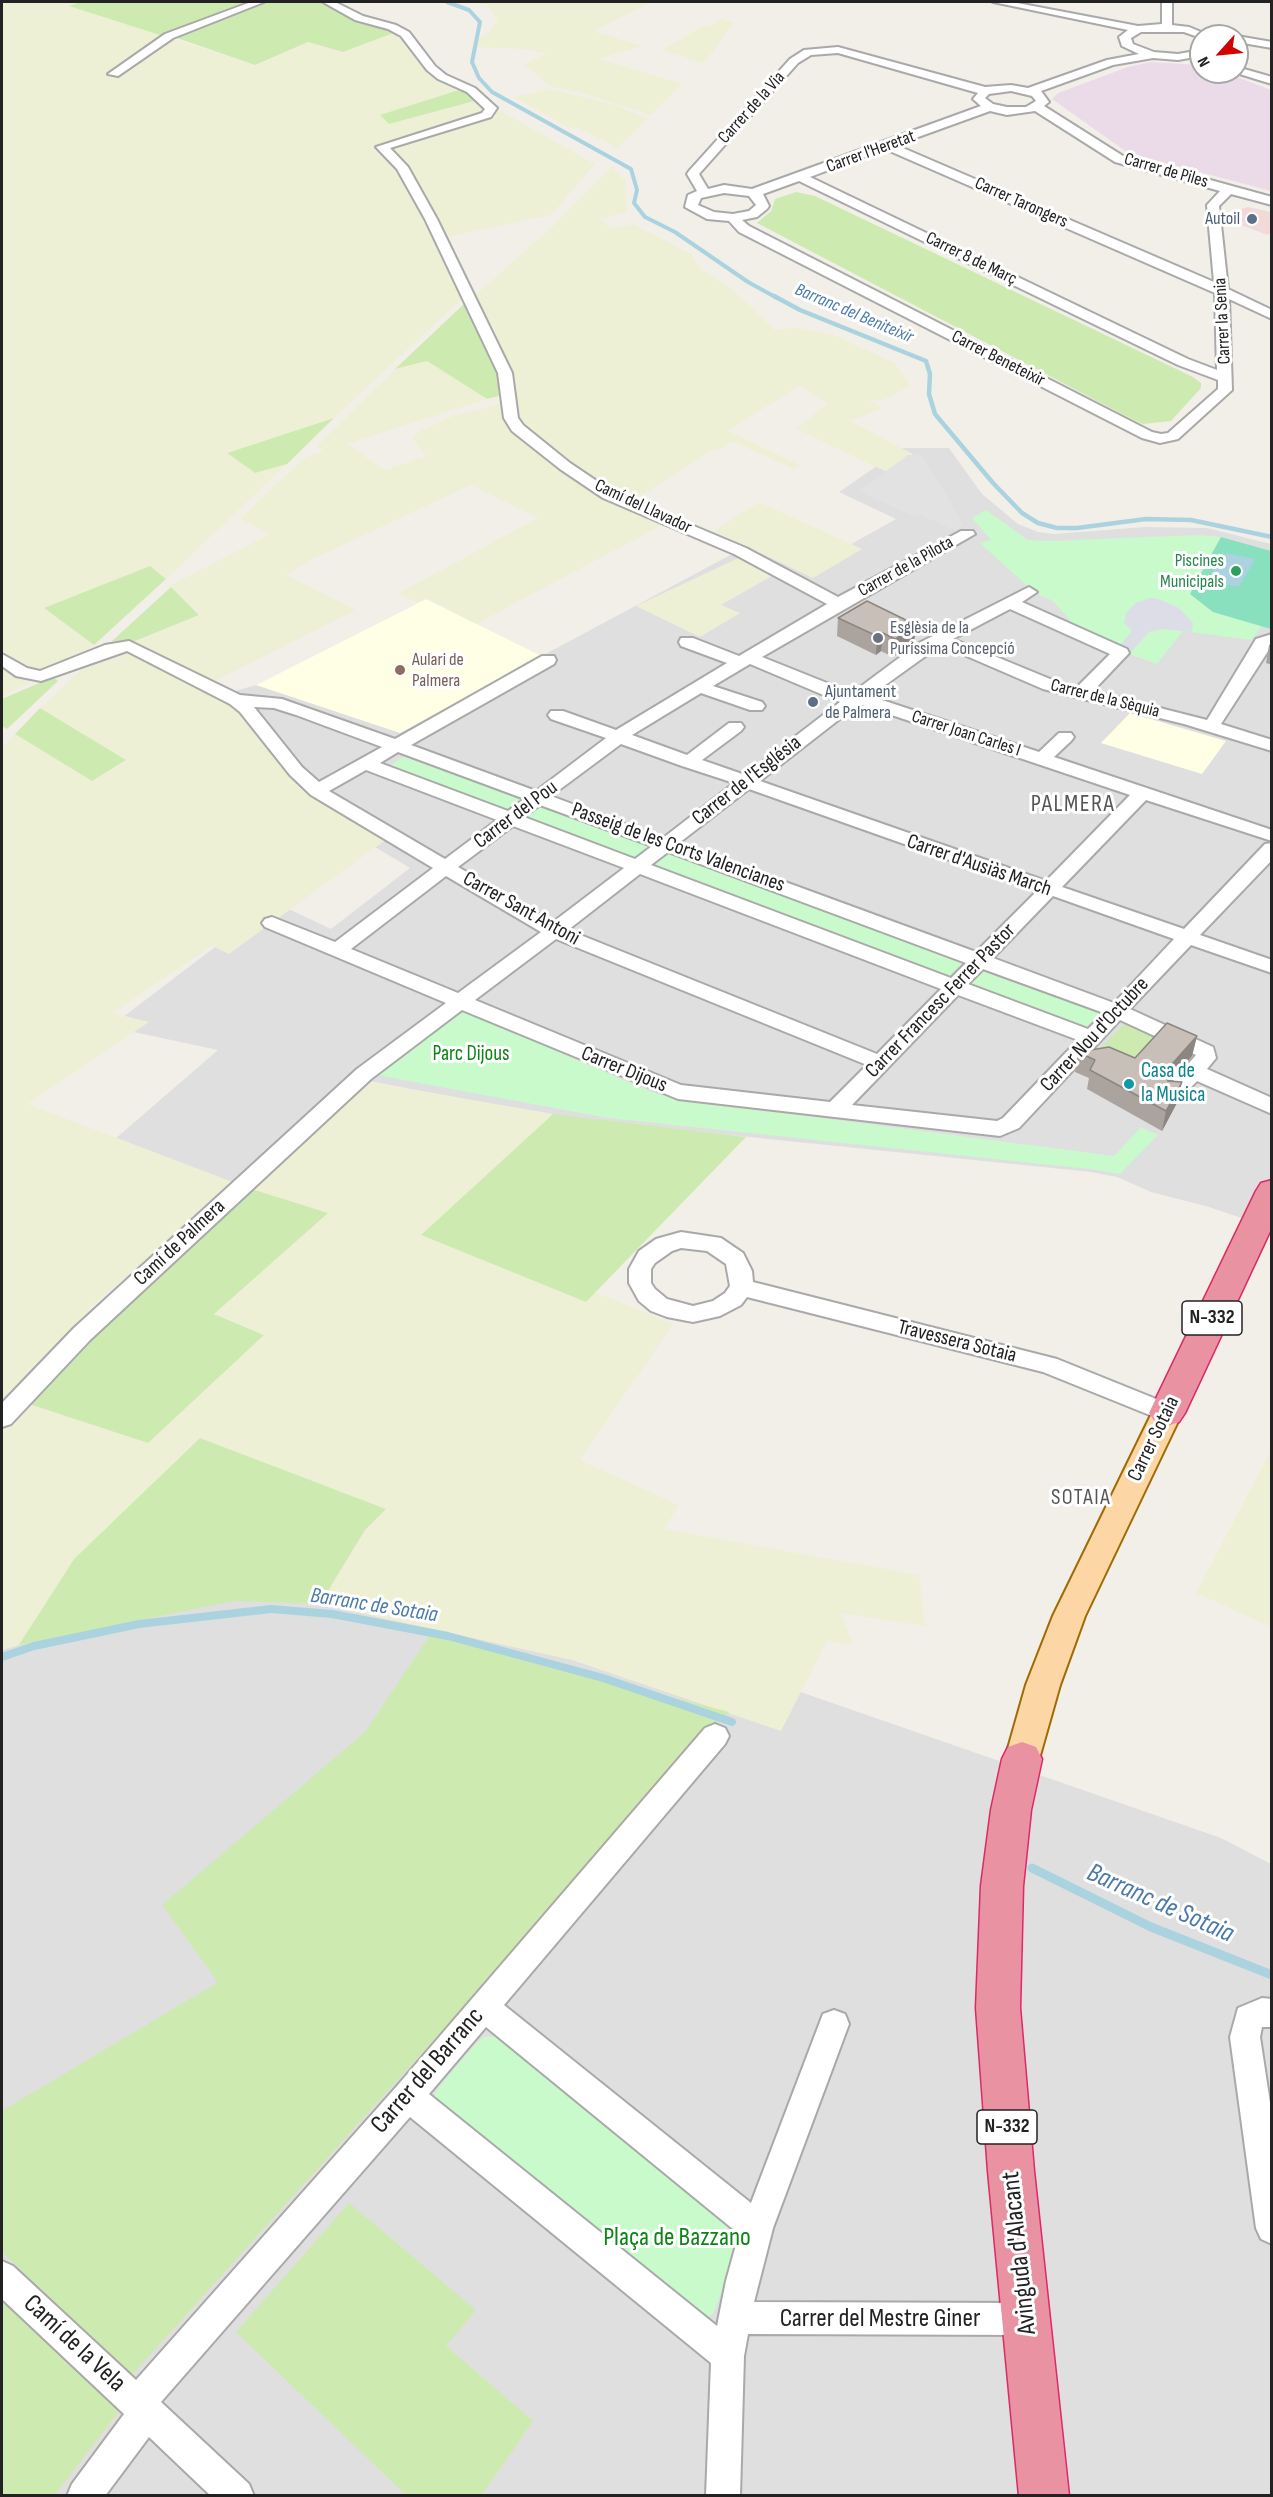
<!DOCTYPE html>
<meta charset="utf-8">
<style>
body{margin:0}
#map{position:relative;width:1273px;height:2497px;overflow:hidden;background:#f2efe9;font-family:"Sofia Sans Condensed",sans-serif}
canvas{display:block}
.frame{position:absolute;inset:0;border:3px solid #222;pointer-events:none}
.north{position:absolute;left:1189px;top:24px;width:60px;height:60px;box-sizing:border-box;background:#fff;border:2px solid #a7a7a7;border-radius:50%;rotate:243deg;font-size:16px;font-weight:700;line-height:24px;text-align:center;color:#222}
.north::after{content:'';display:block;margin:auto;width:21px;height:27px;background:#d40000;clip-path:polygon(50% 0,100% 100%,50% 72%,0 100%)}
</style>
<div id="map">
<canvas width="1273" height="2497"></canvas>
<div class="frame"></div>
<div class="north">N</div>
</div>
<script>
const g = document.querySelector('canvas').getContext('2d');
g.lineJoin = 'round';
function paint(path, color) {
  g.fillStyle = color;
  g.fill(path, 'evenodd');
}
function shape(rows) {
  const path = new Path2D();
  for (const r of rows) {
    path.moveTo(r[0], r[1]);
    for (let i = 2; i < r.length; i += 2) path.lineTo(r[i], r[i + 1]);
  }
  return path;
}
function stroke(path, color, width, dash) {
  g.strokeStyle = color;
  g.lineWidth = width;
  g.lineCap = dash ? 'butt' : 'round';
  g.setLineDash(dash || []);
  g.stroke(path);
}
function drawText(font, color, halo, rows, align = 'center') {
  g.font = font + ' "Sofia Sans Condensed",sans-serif';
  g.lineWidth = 6;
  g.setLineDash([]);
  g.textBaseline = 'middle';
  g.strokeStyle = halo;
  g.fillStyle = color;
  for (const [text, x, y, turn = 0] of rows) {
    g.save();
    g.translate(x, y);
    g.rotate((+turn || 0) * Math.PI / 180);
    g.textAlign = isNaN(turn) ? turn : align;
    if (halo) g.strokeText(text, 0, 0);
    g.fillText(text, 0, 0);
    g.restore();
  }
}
const residential = shape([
 [903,448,949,448,982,494,1018,524,1038,532,1054,534,1145,527,1207,528,1271,544,1271,1228,1209,1207,1151,1192,1117,1177,1091,1172,563,1118,369,1081,245,1195,115,1139,218,1050,110,1027,274,902,331,929,410,868,285,793,204,700,256,685,426,599,542,656,747,546,812,566,896,519,839,492],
 [273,1574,792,1689,1221,1838,1271,1864,1271,2495,2,2496,2,1627]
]);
const commercial = shape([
 [1248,207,1271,212,1271,233,1267,235,1244,226,1234,225,1234,211]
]);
const industrial = shape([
 [1150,62,1201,65,1201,72,1223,72,1271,90,1271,191,1128,153,1052,99,1058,93,1128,67]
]);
const education = shape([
 [426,599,542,656,400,733,256,685],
 [1130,713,1226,741,1202,774,1101,743]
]);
const farmland = shape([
 [2,2,81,2,70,6,255,65,308,42,343,52,396,32,404,36,426,68,462,89,381,115,389,124,478,100,487,111,410,139,370,147,401,171,432,228,463,298,334,418,227,453,255,473,287,464,166,579,150,566,45,609,94,645,81,656,40,672,33,671,2,651],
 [471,2,651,2,594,31,642,46,599,59,683,84,651,115,578,92,552,87,524,65,547,53,523,49,472,47,476,39,486,34,498,20,486,5],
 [721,19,734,23,704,63,662,50,703,26,709,27],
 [550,89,615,105,648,119,615,151,616,147,576,127,570,128,514,97],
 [501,111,595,164,551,215,446,237,403,159,392,147],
 [613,166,625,181,627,212,600,219,611,229,633,224,691,254,702,270,732,289,775,330,795,327,836,336,895,363,911,386,883,400,870,401,883,408,850,421,913,454,887,472,796,429,828,403,799,386,728,431,800,465,794,469,733,442,720,450,716,448,634,500,561,458,521,423,513,376,493,326,472,298,554,225],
 [427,361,487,399,347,444,385,470,426,456,412,438,420,431,450,417,500,404,502,415,515,432,544,455,666,523,476,624,427,598,417,602,397,594,538,518,471,485,313,559,286,575,356,610,213,682,133,643,201,614,169,586,270,534,240,519,304,458,324,451,317,446,395,369],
 [759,502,862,549,813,578,714,531],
 [745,555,777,573,721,605,740,613,700,637,636,606],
 [125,649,229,702,295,778,348,820,387,839,229,954,212,946,113,1013,149,1022,28,1104,235,1183,95,1303,2,1406,2,747,15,734,92,781,126,761,40,708,82,669],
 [2,663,31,682,2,697],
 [363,1081,553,1114,421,1235,586,1302,595,1292,673,1324,580,1460,679,1505,664,1529,919,1575,925,1626,841,1613,853,1645,827,1641,781,1731,572,1660,320,1604,365,1530,386,1509,200,1438,74,1559,19,1645,2,1650,2,1425,23,1402,264,1334,214,1314,246,1189],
 [1271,1450,1272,1627,1271,1627,1196,1593]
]);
const grass = shape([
 [81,2,322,2,363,22,396,32,343,52,308,42,255,65,174,37,163,36,69,6],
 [462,89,478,100,389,124,380,115],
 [796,192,815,196,1193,377,1201,383,1201,388,1171,421,1143,424,1124,415,757,223,771,211,775,199],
 [465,303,498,373,499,396,487,399,427,361,395,369],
 [334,418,287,464,255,473,227,453],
 [150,566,166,579,94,645,44,608],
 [171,587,199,615,128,644,112,641],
 [53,677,58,681,7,729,2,726,2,699],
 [40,708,126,760,92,781,15,734],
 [1126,1022,1164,1040,1150,1057,1139,1052,1124,1067,1095,1053],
 [553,1114,746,1137,586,1302,421,1235],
 [245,1187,328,1213,214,1314,264,1335,148,1443,23,1402],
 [200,1438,386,1509,365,1530,320,1604,234,1601,19,1645,74,1559],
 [430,1635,729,1712,131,2376,2,2252,2,2111,218,1982,162,1905,365,1732],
 [349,2203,476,2310,446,2346,533,2421,482,2495,406,2495,236,2332],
 [2,2298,123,2406,55,2495,2,2495]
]);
const park = shape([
 [986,510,1028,540,1050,541,1198,535,1221,537,1190,590,1213,612,1262,626,1251,640,1183,631,1157,664,1129,654,1064,624,1070,620,1053,601,1035,593,980,543,991,540,972,518],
 [406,755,409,755,525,798,507,812,388,767],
 [543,803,653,844,634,860,524,819],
 [671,851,965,961,949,980,652,867],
 [986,968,1106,1014,1089,1032,969,986],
 [464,1011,651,1092,683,1100,1114,1156,1141,1127,1158,1135,1120,1174,1090,1169,608,1118,377,1075],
 [498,2036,737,2228,739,2246,714,2312,709,2317,702,2318,435,2101,435,2093,439,2087,478,2041,484,2037]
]);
const pitch = shape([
 [1221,537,1271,551,1271,629,1213,612,1190,594]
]);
const parking = shape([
 [908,455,922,455,964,524,956,531,920,515,915,517,859,491]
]);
const plaza = shape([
 [1150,598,1158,599,1179,608,1193,623,1192,632,1164,629,1149,632,1129,654,1117,649,1132,631,1124,623,1126,613,1136,603]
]);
const water = shape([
 [1226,553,1255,559,1239,587,1207,580]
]);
const streamFar3 = shape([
 [447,2,469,10,480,22,472,62,479,78,492,92,631,169,637,190,634,203,645,217,675,232,748,282,777,298]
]);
const streamFar2 = shape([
 [774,296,800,310,926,361,930,374,929,394,935,414,993,483,1022,513,1038,523,1057,528,1077,528,1146,519,1191,520,1272,537]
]);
const streamFar1 = shape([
 [2,1657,34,1646,139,1624,271,1609,332,1614,448,1636,603,1678,732,1722]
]);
const stream = shape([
 [1032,1868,1151,1927,1272,1975]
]);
const minor = shape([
 [251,2,264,2,173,38,118,76,108,74,165,34,251,2],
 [323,2,335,2,363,16,396,25,409,32,435,66,446,75,475,88,497,108,491,117,390,148,408,167,437,219,512,373,518,418,523,425,570,463,613,492,746,548,838,597,961,531,973,531,975,534,762,657,852,693,919,643,1029,587,1037,592,1022,602,1127,649,1129,653,1093,691,1207,720,1256,639,1272,634,1272,645,1221,724,1272,740,1272,751,1184,724,1043,689,941,645,870,696,1039,752,1059,733,1071,733,1074,737,1071,741,1054,757,1272,830,1272,841,1146,800,1062,887,1184,929,1265,844,1272,843,1272,860,1200,935,1272,960,1272,973,1191,945,1130,1009,1213,1047,1216,1058,1207,1069,1272,1098,1272,1114,1197,1081,1180,1099,1166,1099,1162,1094,1166,1089,1196,1055,1120,1020,1019,1128,1000,1136,678,1099,462,1010,371,1079,90,1340,11,1424,2,1427,2,1403,74,1328,357,1069,446,1003,265,927,262,923,265,919,272,917,335,942,433,868,311,795,290,775,240,712,230,704,127,651,41,681,16,676,2,666,2,654,27,668,40,671,105,645,129,641,240,695,282,699,395,739,542,656,554,656,556,660,554,664,411,745,536,791,606,738,551,719,548,715,551,711,563,711,616,730,727,663,681,646,679,642,681,638,693,638,739,656,827,604,734,554,603,498,560,469,512,431,504,418,498,373,425,219,397,169,376,147,482,113,485,109,467,92,438,79,427,70,401,36,388,29,355,20,323,2],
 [1010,609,1110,654,1077,687,1055,681,953,639,1010,609],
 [750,664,840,702,745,775,702,760,741,731,744,727,741,723,729,723,687,755,632,735,701,693,750,710,762,710,765,706,762,702,713,686,750,664],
 [859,704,1130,795,1046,881,760,781,859,704],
 [254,707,274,708,296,715,382,747,319,782,302,767,254,707],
 [621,744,682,766,734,783,663,838,551,796,621,744],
 [398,752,525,799,508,811,380,763,398,752],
 [366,770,497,820,445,859,329,791,366,770],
 [749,789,1037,891,976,952,679,843,749,789],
 [540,805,652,846,635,859,524,817,540,805],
 [513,826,624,868,553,922,458,867,513,826],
 [668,852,966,963,951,978,651,865,668,852],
 [640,874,941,989,877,1054,568,930,640,874],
 [446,876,541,932,458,993,351,949,446,876],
 [1053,896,1174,939,1114,1003,993,958,1053,896],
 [556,939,867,1065,830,1102,681,1085,475,1000,556,939],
 [983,969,1104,1013,1088,1029,968,984,983,969],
 [958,995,1078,1040,1003,1118,997,1121,852,1105,958,995],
 [993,2,1012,2,1138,26,1162,24,1162,2,1172,2,1172,25,1189,27,1211,36,1201,36,1201,38,1184,32,1141,32,1131,38,1133,44,1154,52,1178,54,1201,50,1201,56,1178,60,1153,58,1113,65,1041,91,1049,102,1044,106,1123,156,1272,197,1272,205,1231,194,1219,206,1228,289,1272,310,1272,319,1229,299,1232,390,1178,439,1160,443,1142,438,739,232,729,221,707,219,685,207,688,195,697,191,687,174,689,171,790,59,804,50,838,47,985,87,1011,85,1028,88,1107,60,1139,54,1122,46,1119,37,1128,30,993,2],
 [838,53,978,93,973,99,981,106,752,189,724,185,708,189,699,174,798,63,811,55,838,53],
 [1011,91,1032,96,1036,101,1026,107,1007,107,993,104,985,98,989,94,1011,91],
 [990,111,1007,115,1035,111,1115,162,1220,191,1207,205,1214,282,896,145,990,111],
 [885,149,1215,293,1217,370,1188,359,810,177,885,149],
 [799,181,1178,365,1218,380,1218,389,1168,433,1161,434,1152,432,749,226,742,220,757,217,767,209,769,206,763,194,799,181],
 [724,193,749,196,756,205,749,211,733,214,714,212,698,205,701,198,724,193],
 [1236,36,1237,36,1272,42,1272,48,1237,42,1236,36],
 [1237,67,1272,77,1272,84,1233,72,1237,72,1237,67],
 [681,1232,721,1238,743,1253,752,1271,753,1282,1057,1359,1176,1407,1179,1413,1176,1419,1167,1422,1043,1372,747,1297,741,1305,720,1316,693,1322,667,1317,651,1311,639,1301,629,1283,629,1269,639,1251,656,1239,681,1232],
 [681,1248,707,1251,726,1264,730,1286,725,1293,713,1301,693,1306,667,1299,655,1289,651,1283,651,1269,655,1263,672,1251,681,1248],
 [715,1724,725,1728,729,1736,725,1744,504,2005,751,2203,823,2014,834,2010,845,2014,849,2024,773,2228,754,2302,1027,2303,1039,2307,1043,2319,1039,2331,1027,2335,748,2334,744,2356,740,2496,706,2496,711,2363,410,2117,161,2402,249,2484,254,2496,211,2496,149,2437,105,2496,67,2496,72,2484,124,2414,2,2299,2,2261,13,2266,136,2380,397,2086,705,1728,715,1724],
 [486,2027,739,2234,726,2281,717,2326,429,2094,486,2027],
 [1262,1998,1272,1999,1272,2027,1262,2027,1260,2037,1272,2116,1272,2244,1261,2239,1256,2228,1230,2037,1238,2008,1262,1998]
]);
const major = shape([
 [1167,1401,1178,1405,1182,1413,1085,1616,1060,1685,1039,1759,1034,1770,1022,1774,1010,1770,1005,1759,1026,1685,1053,1616,1152,1413,1156,1405,1167,1401]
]);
const highway = shape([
 [1272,1180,1272,1227,1185,1413,1179,1422,1167,1426,1155,1422,1149,1413,1256,1191,1261,1183,1272,1180],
 [1022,1742,1036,1747,1042,1759,1031,1810,1023,1886,1020,2008,1034,2171,1069,2496,1019,2496,988,2171,976,2008,981,1886,991,1810,1002,1759,1008,1747,1022,1742]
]);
const wall = shape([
 [838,618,916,625,914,643,893,657,881,651,876,655,837,636],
 [1272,642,1272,665,1266,663,1269,645],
 [1197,1036,1192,1056,1170,1081,1178,1101,1162,1131,1087,1089,1089,1078,1075,1072,1078,1052,1135,1058]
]);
const shadedWall = shape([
 [916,625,914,643,893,657,895,639],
 [883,633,881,651,876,655,877,636],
 [1197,1036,1192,1056,1160,1093,1164,1073],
 [1182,1082,1178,1101,1162,1131,1166,1111]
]);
const building = shape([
 [867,601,916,625,895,639,883,633,877,636,838,618,867,601],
 [1167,1023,1197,1036,1164,1073,1168,1081,1182,1082,1166,1111,1090,1070,1095,1060,1078,1052,1109,1047,1135,1058,1167,1023]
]);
const markers = [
 [1252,219,6,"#5c6f8a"],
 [1236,571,6,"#2e9e5b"],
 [878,638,6,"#6b7280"],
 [400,670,6,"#8d6e63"],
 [813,702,6,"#5c6f8a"],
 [1129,1084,6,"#0f9aa8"]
];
const farStreetnames = [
 ["Carrer de la Via",752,108,-48],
 ["Carrer l'Heretat",871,152,-20],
 ["Carrer de Piles",1166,171,16],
 ["Carrer Tarongers",1021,203,24],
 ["Carrer 8 de Març",971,259,26],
 ["Carrer la Senia",1223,321,-93],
 ["Carrer Beneteixir",998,359,27],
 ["Camí del Llavador",643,507,25],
 ["Carrer de la Pilota",906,567,-29],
 ["Carrer de la Sèquia",1105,699,14],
 ["Carrer Joan Carles I",966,734,18]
];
const farServicenames = [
 ["Autoil",1240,219],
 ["Ajuntament",825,692,"left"],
 ["de Palmera",825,713,"left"]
];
const farWaternames = [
 ["Barranc del Beniteixir",854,314,23]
];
const farLeisurenames = [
 ["Piscines",1224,561],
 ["Municipals",1224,582]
];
const farWorshipnames = [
 ["Esglèsia de la",890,628],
 ["Puríssima Concepció",890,649]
];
const farEducationnames = [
 ["Aulari de",412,660],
 ["Palmera",412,681]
];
const shields = [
 [1212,1318,60],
 [1007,2127,60]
];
const shieldNames = [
 ["N-332",1212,1318],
 ["N-332",1007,2127]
];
const streetNames = [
 ["Carrer de l'Església",747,781,-38],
 ["Carrer del Pou",516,815,-37],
 ["Passeig de les Corts Valencianes",678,848,20],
 ["Carrer d'Ausiàs March",979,866,19],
 ["Carrer Sant Antoni",521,909,29],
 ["Carrer Francesc Ferrer Pastor",941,1001,-46],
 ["Carrer Nou d'Octubre",1095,1035,-47],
 ["Carrer Dijous",624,1070,22],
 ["Camí de Palmera",180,1243,-43],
 ["Travessera Sotaia",957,1342,14],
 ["Carrer Sotaia",1154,1439,-64]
];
const parkNames = [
 ["Parc Dijous",471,1055]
];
const cultureNames = [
 ["Casa de",1141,1072],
 ["la Musica",1141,1096]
];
const neighbourhoodNames = [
 ["SOTAIA",1081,1498]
];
const waterNames = [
 ["Barranc de Sotaia",374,1606,9]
];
const quarterNames = [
 ["PALMERA",1073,805]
];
const nearStreetnames = [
 ["Carrer del Barranc",428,2071,-49],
 ["Avinguda d'Alacant",1020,2253,-96],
 ["Carrer del Mestre Giner",880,2319],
 ["Camí de la Vela",74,2344,43]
];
const nearParknames = [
 ["Plaça de Bazzano",677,2238]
];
const nearWaternames = [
 ["Barranc de Sotaia",1160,1904,24]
];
paint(residential, '#e0dfdf');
paint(commercial, '#f2dad9');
paint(industrial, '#ebdbe8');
paint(education, '#ffffe5');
paint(farmland, '#eef0d5');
paint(grass, '#cdebb0');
paint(park, '#c8facc');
paint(pitch, '#88e0be');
paint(parking, '#e2e2e2');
paint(plaza, '#dddde8');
paint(water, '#aad3df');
stroke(streamFar3, '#aad3df', 4);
stroke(streamFar2, '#aad3df', 4.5);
stroke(streamFar1, '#aad3df', 8);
stroke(stream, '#aad3df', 9);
stroke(minor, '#a9a9a9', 4);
stroke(major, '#a06b00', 4);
stroke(highway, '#dc2a67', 3);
paint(minor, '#fff');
paint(major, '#fcd6a4');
paint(highway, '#e892a2');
paint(wall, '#aba49e');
paint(shadedWall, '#8b8681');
paint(building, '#c7bfb8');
stroke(building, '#8b8681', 1.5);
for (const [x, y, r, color] of markers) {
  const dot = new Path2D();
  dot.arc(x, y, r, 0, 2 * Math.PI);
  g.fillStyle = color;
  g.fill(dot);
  stroke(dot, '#fff', 2);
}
drawText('18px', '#222', '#fff', farStreetnames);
drawText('18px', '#4e5e75', '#fff', farServicenames, 'right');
drawText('italic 18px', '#4a7aab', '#fff', farWaternames);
drawText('18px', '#27864d', '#fff', farLeisurenames, 'right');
drawText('18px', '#5b616d', '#fff', farWorshipnames, 'left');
drawText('18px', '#785e54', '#fff', farEducationnames, 'left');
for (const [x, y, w] of shields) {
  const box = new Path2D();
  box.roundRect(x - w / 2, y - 17, w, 34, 4.5);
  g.fillStyle = '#fff';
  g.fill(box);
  stroke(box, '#222', 1.5);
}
drawText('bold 20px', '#222', null, shieldNames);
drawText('21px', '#222', '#fff', streetNames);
drawText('21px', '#0c8416', '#fff', parkNames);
drawText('21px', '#0d838f', '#fff', cultureNames, 'left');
g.letterSpacing = '1.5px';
drawText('22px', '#555', '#fff', neighbourhoodNames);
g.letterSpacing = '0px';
drawText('italic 22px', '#4a7aab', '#fff', waterNames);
g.letterSpacing = '1.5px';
drawText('24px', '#555', '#fff', quarterNames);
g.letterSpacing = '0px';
drawText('26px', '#222', '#fff', nearStreetnames);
drawText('26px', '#0c8416', '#fff', nearParknames);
drawText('italic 27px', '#4a7aab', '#fff', nearWaternames);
</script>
